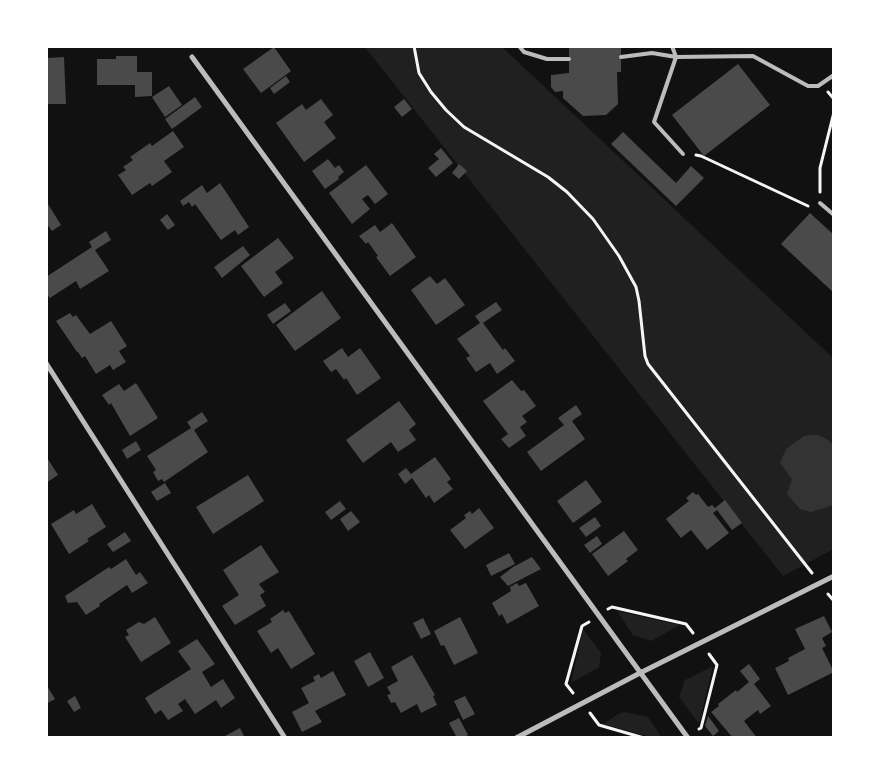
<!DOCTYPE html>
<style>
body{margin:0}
#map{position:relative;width:880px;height:784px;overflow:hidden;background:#111;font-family:Jost,sans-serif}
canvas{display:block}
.frame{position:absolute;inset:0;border:48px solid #fff;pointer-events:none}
</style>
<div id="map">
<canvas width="880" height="784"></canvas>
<div class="frame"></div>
</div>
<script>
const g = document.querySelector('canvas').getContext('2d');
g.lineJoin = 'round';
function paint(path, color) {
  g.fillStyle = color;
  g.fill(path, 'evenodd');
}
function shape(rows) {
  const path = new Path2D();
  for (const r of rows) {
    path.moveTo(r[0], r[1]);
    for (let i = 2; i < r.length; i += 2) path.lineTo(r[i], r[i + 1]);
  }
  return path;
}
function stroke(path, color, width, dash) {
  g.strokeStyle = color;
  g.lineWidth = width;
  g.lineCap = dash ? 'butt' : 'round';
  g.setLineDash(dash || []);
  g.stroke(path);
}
const green = shape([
 [364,46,501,46,834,359,834,549,783,576],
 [617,611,680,625,651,641,633,635],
 [583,629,601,653,599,667,571,683],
 [713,666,699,724,679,697,685,680],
 [625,712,648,717,662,738,654,738,603,724,620,713]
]);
const water = shape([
 [810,435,818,435,828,440,834,446,834,505,811,512,800,509,787,494,792,479,780,463,786,449,804,436]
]);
const building = shape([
 [569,46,621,46,621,72,617,72,618,104,606,115,583,116,563,98,563,91,555,92,551,87,551,75,569,73],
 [274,47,291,71,261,93,243,69],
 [116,56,137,56,137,72,152,72,152,96,135,97,135,85,97,85,97,59,116,59],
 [64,57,66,104,46,104,46,58],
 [738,64,770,105,704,156,672,115],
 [286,76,290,82,274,94,270,88],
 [169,86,182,105,165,117,152,97],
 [195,97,202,107,172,129,165,119],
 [321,99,333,115,324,122,336,138,304,162,276,123,302,104,306,110],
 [404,99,412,109,402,117,394,107],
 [173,131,184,147,164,161,172,172,152,186,150,183,132,195,118,175,126,170,123,167,133,160,130,157,150,143,152,146],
 [623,132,676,183,691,166,704,178,676,206,611,144],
 [441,148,453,163,436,177,428,168,439,159,434,154],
 [328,159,335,168,339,165,344,172,338,177,339,179,325,189,312,171],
 [459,164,467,171,459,179,452,173],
 [366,165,388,194,375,204,368,195,362,199,370,209,352,224,329,193],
 [220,183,249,227,238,235,235,230,221,240,195,204,192,207,189,202,183,206,180,201,202,185,207,193],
 [46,201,61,225,52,231,46,223],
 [810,213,834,235,834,293,781,244],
 [167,214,175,225,168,230,160,220],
 [392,223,416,257,390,276,376,257,378,256,368,242,366,244,359,236,375,225,380,232],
 [106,231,111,240,95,250,109,271,80,289,76,281,50,298,46,293,46,277,92,247,89,242],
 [278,238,294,258,275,272,283,283,264,297,241,266],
 [243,246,250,255,222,278,214,267],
 [430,276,437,284,445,278,465,305,436,325,411,290],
 [322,291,341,318,295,351,276,325],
 [496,302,502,310,483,323,503,350,505,348,515,361,497,374,490,363,476,372,466,358,470,356,457,339,480,323,475,316],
 [285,303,291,311,273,324,267,315],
 [70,313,73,317,76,315,90,334,111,321,127,346,119,351,126,362,113,370,110,365,96,374,85,356,82,358,78,352,77,352,56,321],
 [342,348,348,357,360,348,381,378,357,395,346,378,344,380,336,369,331,372,323,361],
 [512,380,521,391,524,390,536,406,522,416,527,422,520,427,526,436,509,448,501,439,508,434,483,401],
 [136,383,158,418,130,436,111,403,109,405,102,395,119,384,124,391],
 [399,401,416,424,409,430,416,440,398,452,391,442,363,463,346,440],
 [576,405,582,414,572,421,585,439,541,471,527,452,564,425,558,418],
 [202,412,208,421,194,430,208,452,164,482,162,479,158,481,153,472,156,470,147,456,191,428,187,422],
 [136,441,141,450,127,459,122,450],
 [46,456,58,475,46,483],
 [435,457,451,479,447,482,453,489,434,503,429,495,426,498,412,478,405,484,398,474,406,468,411,474],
 [248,475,264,501,213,534,196,507],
 [586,480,602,502,573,523,557,501],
 [165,483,171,493,157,501,151,492],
 [693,492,696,495,698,494,708,507,712,505,715,508,725,500,742,523,732,530,717,510,713,513,729,533,707,550,691,530,681,538,666,519,689,501,686,498],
 [340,501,346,509,331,520,325,512],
 [92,504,106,527,87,539,89,541,69,554,51,524,74,510,76,514],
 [479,508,494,528,465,549,450,530,466,518,464,515,470,511,472,514],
 [351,511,360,522,348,531,340,519],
 [595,517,601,526,586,537,579,528],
 [624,531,638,550,626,559,628,561,608,576,592,554],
 [125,532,131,541,113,552,107,544],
 [597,536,602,544,590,553,584,545],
 [261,545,279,572,259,584,265,592,260,595,266,606,235,625,222,606,239,595,223,570],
 [509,553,515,564,491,576,486,565],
 [532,557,541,569,508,586,500,577,513,567],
 [126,559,136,575,140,572,148,583,132,593,127,585,99,604,100,606,86,615,77,602,68,603,65,596,109,567,111,569],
 [517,583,519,586,526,583,539,606,507,624,502,614,499,616,492,603,511,591,510,587],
 [283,610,285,613,289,611,315,654,291,669,278,648,271,653,257,631,272,622,270,619],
 [824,616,832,632,822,638,826,646,822,648,834,672,788,695,775,668,789,661,788,658,805,649,795,629],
 [155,617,171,643,141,662,125,637,129,635,126,630,139,622,144,624],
 [460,617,478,653,454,665,444,645,441,646,434,631],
 [423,618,431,634,421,639,413,623],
 [197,639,215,664,202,672,211,687,223,679,235,698,221,708,216,700,195,714,185,699,178,704,183,711,168,720,161,710,155,714,145,698,191,669,178,651],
 [370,652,384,678,368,687,354,661],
 [412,655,435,695,433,696,437,705,421,713,417,704,401,713,395,702,391,703,387,695,391,694,387,687,398,681,391,667],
 [749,664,760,679,754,684,771,706,760,714,758,710,744,721,757,738,733,738,711,712,719,706,718,704,736,690,737,692,749,682,740,671],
 [333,671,346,695,315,711,322,722,302,732,292,712,309,703,301,688,315,681,313,677,319,674,321,678],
 [46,684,55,699,46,704],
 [75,696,81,708,74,712,67,701],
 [465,696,475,714,463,720,454,701],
 [708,716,719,731,713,736,705,726],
 [459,718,468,735,463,738,457,738,449,723],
 [240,728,245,738,221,738]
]);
const path = shape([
 [414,46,419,73,431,92,446,110,464,127,548,177,567,192,593,219,619,256,636,287,639,301,645,356,648,364,812,573],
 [828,92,834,99],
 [696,155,701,156,808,206],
 [820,192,820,168,834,112],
 [828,594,834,601],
 [608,609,612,607,686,624,693,633],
 [573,693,566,684,582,626,589,622],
 [590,713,599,725,644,738],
 [699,729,701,728,717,665,709,654]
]);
const service = shape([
 [519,46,524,52,547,59,569,59],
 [672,46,676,57,753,56,808,86,818,86,834,75],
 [621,57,652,53,676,57,654,122,683,154],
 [820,203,834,215]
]);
const minor = shape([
 [192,57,688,738],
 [46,363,285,738],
 [516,738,640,673,834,576]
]);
paint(green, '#202020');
paint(water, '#333');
paint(building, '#4a4a4a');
stroke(path, '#f5f5f5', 3);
stroke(service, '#bcbcbc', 4);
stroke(minor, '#bcbcbc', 5);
</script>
